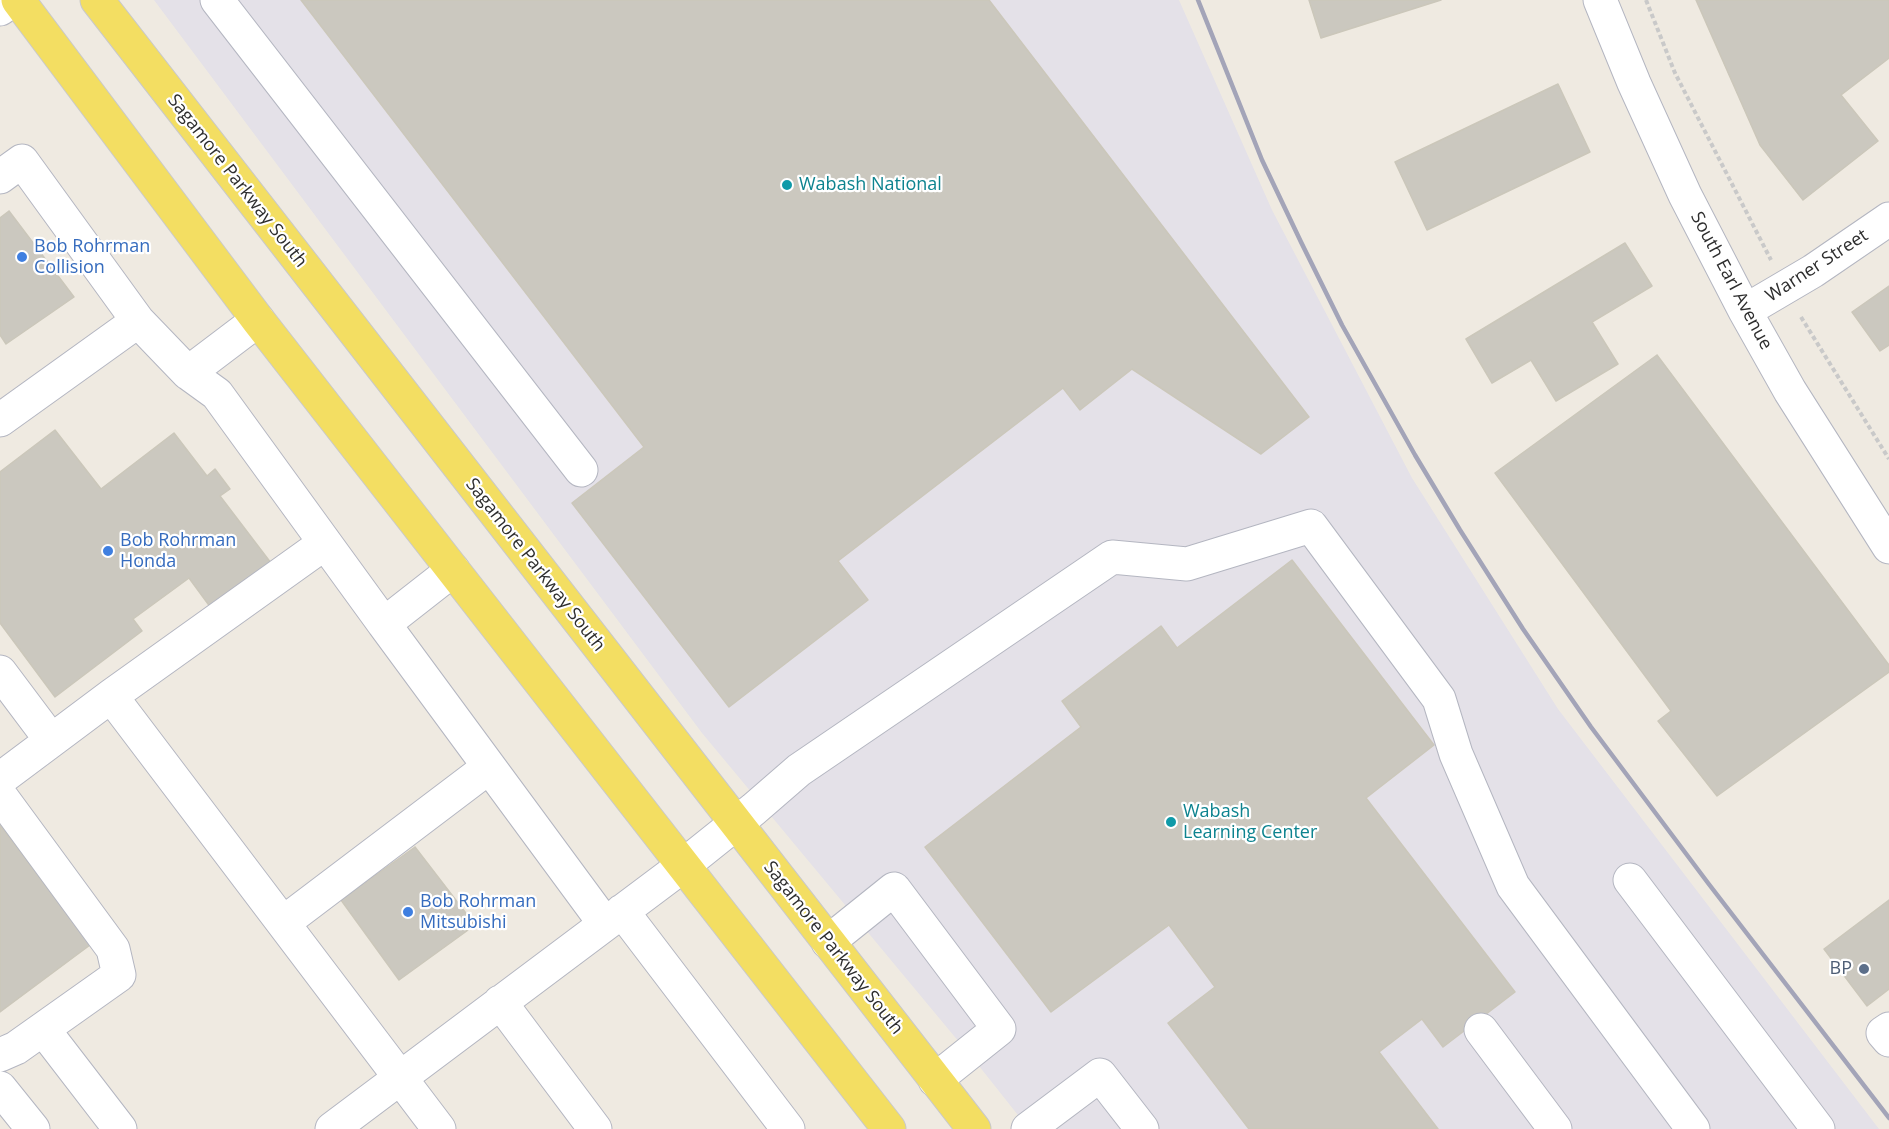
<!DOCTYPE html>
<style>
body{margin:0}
canvas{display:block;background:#efeae1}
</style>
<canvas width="1889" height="1129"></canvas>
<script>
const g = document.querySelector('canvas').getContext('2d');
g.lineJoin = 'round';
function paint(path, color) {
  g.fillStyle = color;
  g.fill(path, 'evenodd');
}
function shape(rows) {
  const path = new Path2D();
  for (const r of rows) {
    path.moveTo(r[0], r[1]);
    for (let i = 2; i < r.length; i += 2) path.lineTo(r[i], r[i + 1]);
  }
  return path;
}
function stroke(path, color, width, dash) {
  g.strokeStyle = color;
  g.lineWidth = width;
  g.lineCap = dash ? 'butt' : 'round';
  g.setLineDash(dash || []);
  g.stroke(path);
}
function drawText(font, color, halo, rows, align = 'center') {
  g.font = font + ' "Open Sans",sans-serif';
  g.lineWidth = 4.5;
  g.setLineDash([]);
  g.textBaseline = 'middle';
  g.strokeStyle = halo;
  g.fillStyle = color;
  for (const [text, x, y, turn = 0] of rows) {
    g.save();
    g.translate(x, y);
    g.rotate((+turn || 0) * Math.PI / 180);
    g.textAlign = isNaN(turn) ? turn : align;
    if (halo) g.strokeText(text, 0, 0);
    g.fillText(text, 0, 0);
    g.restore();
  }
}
const industrial = shape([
 [154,0,1179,0,1272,210,1412,478,1558,709,1879,1129,1029,1129,979,1066,702,733]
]);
const building = shape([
 [301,0,989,0,1309,417,1261,454,1132,369,1080,410,1063,388,838,561,868,600,729,707,572,503,644,447,301,0],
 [1309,0,1441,0,1321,38,1309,0],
 [1696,0,1889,0,1889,58,1841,95,1878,141,1803,200,1760,145,1696,0],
 [1558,84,1590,152,1427,230,1395,162,1558,84],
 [9,211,74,297,6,344,0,335,0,218,9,211],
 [1625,243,1652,286,1592,322,1618,364,1556,401,1531,360,1492,383,1466,339,1625,243],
 [1889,286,1889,345,1880,351,1852,312,1889,286],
 [1657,355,1889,665,1889,672,1717,796,1658,721,1671,711,1495,473,1657,355],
 [55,430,101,489,174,433,207,476,215,469,230,489,220,496,271,563,211,608,189,578,133,619,142,631,55,697,0,623,0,472,55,430],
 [1292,560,1434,745,1366,798,1515,992,1443,1047,1422,1019,1379,1052,1438,1129,1249,1129,1168,1023,1215,987,1169,925,1051,1012,925,847,1081,727,1062,701,1161,626,1177,648,1292,560],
 [0,825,90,945,0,1012,0,825],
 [415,847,475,925,399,980,341,900,415,847],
 [1889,900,1889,989,1867,1006,1824,949,1889,900]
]);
const path = shape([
 [1646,0,1675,73,1771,260],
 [1801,317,1889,459]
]);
const minor = shape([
 [217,0,581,470],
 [1600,0,1634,83,1685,195,1745,311,1790,391,1889,547],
 [0,9,13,0],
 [0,177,22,161,138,321,188,373,258,320],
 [1745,311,1813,271,1889,219],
 [188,373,217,394,384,624],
 [0,420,138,321],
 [453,570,384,624,605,924],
 [0,672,51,740],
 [111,696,325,543],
 [0,779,111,696,439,1129],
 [0,795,113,949,119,975,16,1048,0,1055],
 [1630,880,1818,1129],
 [622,911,788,1129],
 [283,923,489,767],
 [828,942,894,889,999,1029,935,1080],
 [500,1002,595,1129],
 [43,1029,120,1129],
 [1889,1029,1883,1033,1889,1040],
 [1481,1030,1555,1129],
 [0,1088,33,1129],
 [332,1129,684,865,754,809,799,770,1112,557,1187,564,1311,526,1439,699,1456,754,1513,886,1693,1129],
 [1028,1129,1100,1075,1142,1129]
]);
const major = shape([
 [18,0,258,320,889,1129],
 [97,0,974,1129]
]);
const rail = shape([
 [1198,0,1262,160,1301,242,1342,325,1415,455,1460,530,1523,629,1591,727,1708,883,1889,1118]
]);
const markers = [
 [787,185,6,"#0f9aa8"],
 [22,257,6,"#3f7fe0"],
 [108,551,6,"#3f7fe0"],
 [1171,822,6,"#0f9aa8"],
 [408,912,6,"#3f7fe0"],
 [1864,969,6,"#5c6f8a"]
];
const streetNames = [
 ["Sagamore Parkway South",237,181,52],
 ["Warner Street",1817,266,-33],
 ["South Earl Avenue",1731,281,62],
 ["Sagamore Parkway South",535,565,52],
 ["Sagamore Parkway South",833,948,52]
];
const cultureNames = [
 ["Wabash National",799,185],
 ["Wabash",1183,812],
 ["Learning Center",1183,833]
];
const shopNames = [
 ["Bob Rohrman",34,247],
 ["Collision",34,268],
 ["Bob Rohrman",120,541],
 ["Honda",120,562],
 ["Bob Rohrman",420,902],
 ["Mitsubishi",420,923]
];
const serviceNames = [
 ["BP",1852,969]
];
paint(industrial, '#e4e1e8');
paint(building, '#cbc8bf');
stroke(building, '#cbc7ba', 1.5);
stroke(minor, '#b4b6c1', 35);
stroke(major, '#c9c9c9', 35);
stroke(path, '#c9c9c9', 4, [4.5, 3]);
stroke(minor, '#fff', 33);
stroke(major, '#f3de62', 33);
stroke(rail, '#a3a4b8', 4.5);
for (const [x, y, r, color] of markers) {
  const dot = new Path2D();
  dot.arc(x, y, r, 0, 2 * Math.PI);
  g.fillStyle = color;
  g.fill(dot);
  stroke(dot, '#fff', 2);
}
drawText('18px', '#2e2e2e', '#fff', streetNames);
drawText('18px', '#0d838f', '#fff', cultureNames, 'left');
drawText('18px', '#366cbe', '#fff', shopNames, 'left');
drawText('18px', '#4e5e75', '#fff', serviceNames, 'right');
</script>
